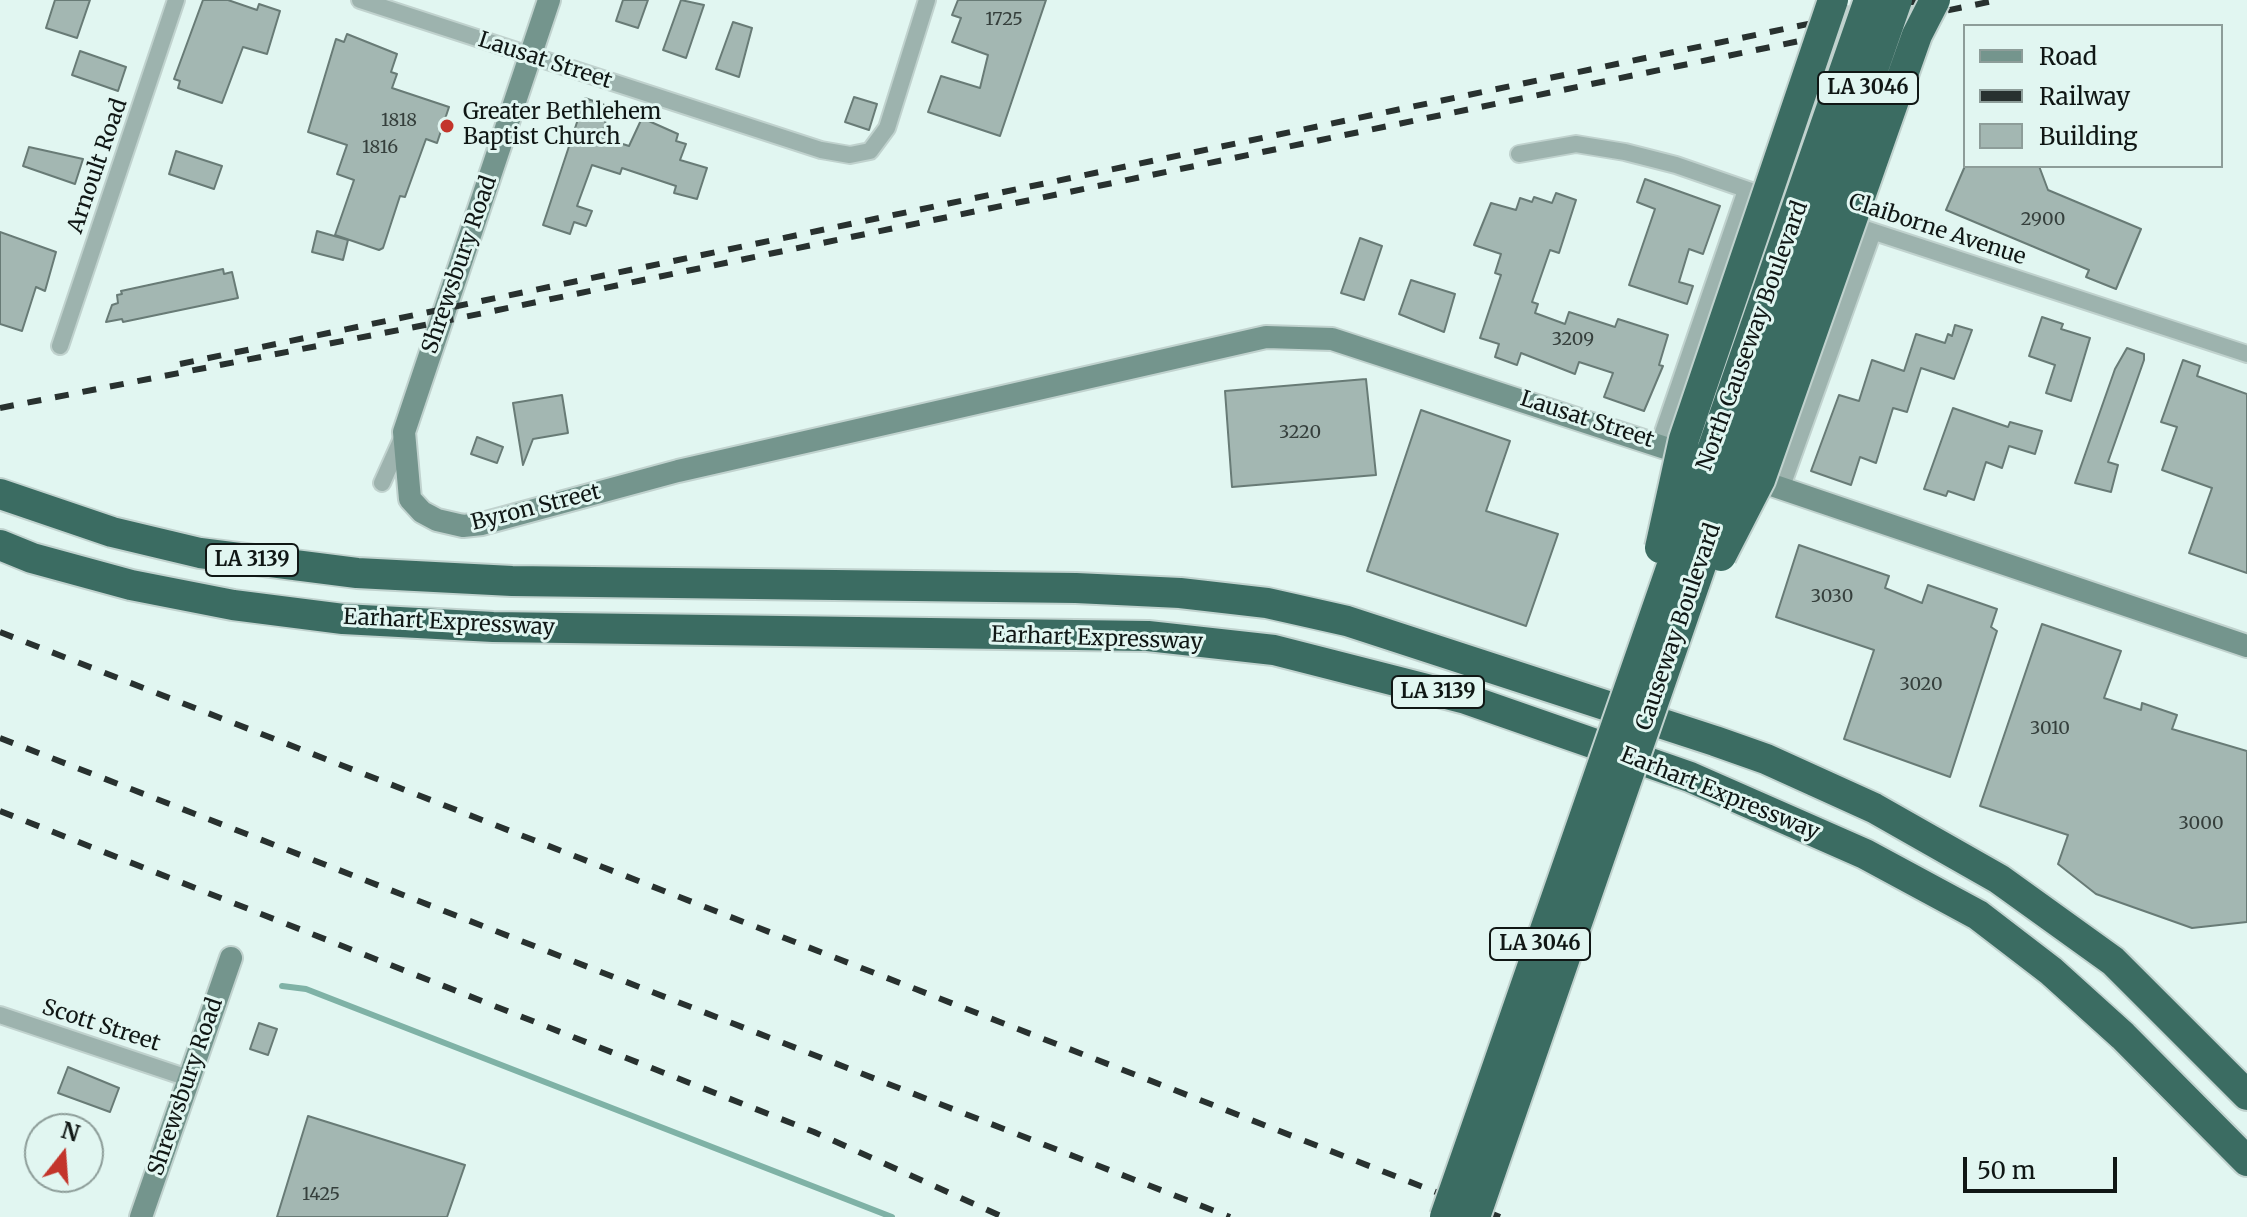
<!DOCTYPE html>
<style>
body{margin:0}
#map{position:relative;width:2247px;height:1217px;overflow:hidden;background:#e1f6f1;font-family:Merriweather,serif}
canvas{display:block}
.legend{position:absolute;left:1963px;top:24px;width:260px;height:144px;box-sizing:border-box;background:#e1f6f1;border:2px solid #8d9d99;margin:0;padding:10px 14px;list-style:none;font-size:24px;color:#101715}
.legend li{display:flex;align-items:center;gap:16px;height:40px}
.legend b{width:40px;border:2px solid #8d9d99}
.north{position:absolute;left:24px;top:1113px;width:80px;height:80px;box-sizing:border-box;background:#e1f6f1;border:2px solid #8d9d99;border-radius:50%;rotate:17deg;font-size:22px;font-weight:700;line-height:32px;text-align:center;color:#101715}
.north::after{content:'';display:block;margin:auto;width:28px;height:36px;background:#c3352b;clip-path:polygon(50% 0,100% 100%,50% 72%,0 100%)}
.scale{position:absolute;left:1963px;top:1157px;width:154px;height:36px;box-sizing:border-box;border:4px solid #101715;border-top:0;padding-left:10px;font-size:24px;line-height:28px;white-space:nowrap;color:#101715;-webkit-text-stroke:6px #e1f6f1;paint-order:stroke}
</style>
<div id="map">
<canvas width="2247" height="1217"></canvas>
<ul class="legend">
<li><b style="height:10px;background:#74958d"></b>Road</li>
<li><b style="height:10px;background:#28312f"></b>Railway</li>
<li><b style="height:22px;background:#a3b7b2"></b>Building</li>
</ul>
<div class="north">N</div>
<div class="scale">50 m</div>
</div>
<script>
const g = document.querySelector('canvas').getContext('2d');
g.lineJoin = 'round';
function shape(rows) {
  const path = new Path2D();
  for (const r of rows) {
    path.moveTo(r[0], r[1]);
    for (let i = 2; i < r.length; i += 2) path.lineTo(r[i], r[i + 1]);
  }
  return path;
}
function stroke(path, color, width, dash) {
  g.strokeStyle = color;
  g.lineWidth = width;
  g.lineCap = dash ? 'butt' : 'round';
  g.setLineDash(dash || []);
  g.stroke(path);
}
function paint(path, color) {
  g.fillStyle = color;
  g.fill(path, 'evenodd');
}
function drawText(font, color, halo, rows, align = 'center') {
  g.font = font + ' Merriweather,serif';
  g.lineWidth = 6;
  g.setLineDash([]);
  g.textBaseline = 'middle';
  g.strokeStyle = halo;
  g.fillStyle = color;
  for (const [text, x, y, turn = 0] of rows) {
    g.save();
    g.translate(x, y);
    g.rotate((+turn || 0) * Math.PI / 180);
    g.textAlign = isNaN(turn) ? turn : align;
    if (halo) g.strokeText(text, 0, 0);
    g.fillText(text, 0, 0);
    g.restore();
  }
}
const stream = shape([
 [282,986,306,989,892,1217]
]);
const building = shape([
 [55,0,90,0,77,38,46,28,55,0],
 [203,0,228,0,257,10,259,4,280,11,267,54,243,47,222,103,178,88,180,81,174,79,203,0],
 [623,0,648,0,638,28,616,21,623,0],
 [681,0,704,5,686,58,663,50,681,0],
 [958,0,1046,0,1000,136,928,112,941,76,980,88,988,55,952,42,961,18,952,15,958,0],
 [733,22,752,28,739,77,716,69,733,22],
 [347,34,397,54,391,72,397,74,392,88,449,107,437,143,426,139,405,197,400,196,383,248,379,250,335,235,354,180,337,174,347,145,308,132,336,39,344,42,347,34],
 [80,51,126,67,118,91,72,75,80,51],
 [854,97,877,104,869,130,845,122,854,97],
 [585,98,610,107,601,137,629,146,642,118,678,134,676,141,686,144,680,160,707,168,697,199,674,193,676,186,622,168,620,174,592,165,577,206,592,211,586,226,574,222,570,234,543,225,585,98],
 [29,147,83,159,75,184,23,166,29,147],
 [176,151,222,166,214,189,169,174,176,151],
 [1965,166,2039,166,2048,190,2141,229,2116,289,2086,277,2089,270,1946,210,1965,166],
 [1645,179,1720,206,1703,254,1689,249,1679,282,1693,286,1687,304,1629,285,1655,209,1637,202,1645,179],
 [1556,193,1576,200,1559,253,1550,250,1532,302,1538,304,1535,313,1565,324,1569,312,1615,327,1618,319,1668,335,1659,365,1663,366,1644,411,1604,397,1613,373,1579,362,1575,374,1521,353,1517,365,1495,357,1499,344,1480,338,1501,275,1495,273,1501,254,1474,245,1491,203,1516,210,1520,198,1532,202,1534,197,1552,203,1556,193],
 [317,231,348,240,343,260,312,252,317,231],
 [0,232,56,252,45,291,36,287,22,331,0,324,0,232],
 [1360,238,1382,246,1364,300,1341,293,1360,238],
 [223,269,224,274,232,272,238,298,123,322,122,319,106,322,112,305,118,303,117,295,122,294,121,291,223,269],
 [1411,280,1455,294,1444,332,1399,314,1411,280],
 [2042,317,2063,324,2061,329,2090,338,2071,401,2046,393,2055,365,2029,356,2042,317],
 [1955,325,1972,330,1954,379,1921,368,1907,412,1893,408,1876,463,1860,457,1851,485,1811,471,1839,395,1859,401,1872,360,1904,371,1916,334,1945,343,1948,334,1952,336,1955,325],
 [2127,348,2144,354,2144,360,2108,462,2118,465,2111,492,2075,483,2115,369,2127,348],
 [2183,360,2200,366,2197,376,2247,394,2247,573,2189,553,2212,488,2162,470,2177,427,2161,422,2183,360],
 [1366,379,1376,475,1232,487,1225,391,1366,379],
 [562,395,568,433,533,439,523,465,513,403,562,395],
 [1953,408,2008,427,2010,422,2042,431,2035,454,2009,446,2002,468,1986,462,1974,500,1948,491,1946,496,1924,489,1953,408],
 [1421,410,1510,441,1486,511,1558,534,1526,626,1367,571,1421,410],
 [477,437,503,447,497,463,471,454,477,437],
 [1799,545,1889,576,1885,588,1922,603,1928,585,1997,609,1991,627,1997,631,1950,777,1844,739,1874,650,1776,617,1799,545],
 [2042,624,2121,651,2104,698,2141,710,2142,703,2177,715,2172,729,2247,751,2247,922,2192,928,2096,894,2058,864,2068,835,1980,806,2042,624],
 [259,1023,277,1029,268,1055,250,1049,259,1023],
 [68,1067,119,1088,110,1112,58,1093,68,1067],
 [308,1116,465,1165,447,1217,277,1217,308,1116]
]);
const street = shape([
 [360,0,821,150,850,155,870,151,887,128,927,0],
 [1519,154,1576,144,1625,152,1676,165,1803,209],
 [1844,222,2247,354],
 [60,346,176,0],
 [1659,444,1746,190],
 [382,483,404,434],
 [1781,489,1873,232],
 [0,1015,188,1078]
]);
const secondary = shape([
 [549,0,404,432,410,499,422,512,437,520,463,526,482,524,678,471,1266,337,1332,339,1693,457],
 [1748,477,2247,646],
 [141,1217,231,958]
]);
const highway = shape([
 [0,494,112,532,200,553,357,573,512,581,1076,588,1180,593,1267,603,1347,621,1715,741,1766,759,1874,808,1999,879,2113,961,2247,1095],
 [0,545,32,558,131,585,233,605,343,619,493,627,1148,636,1274,650,1466,699,1690,777,1865,854,1978,915,2051,971,2123,1036,2247,1161]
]);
const rail = shape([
 [180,364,1923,0],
 [0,408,440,322,1998,0],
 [0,632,1500,1217],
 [0,738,1230,1217],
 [0,811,814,1132,1003,1217]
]);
const highwayBridge = shape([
 [1660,548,1684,439,1833,0],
 [1721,556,1760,480,1917,35,1935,0],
 [1445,1217,1869,0],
 [1475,1217,1897,0]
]);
const markers = [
 [447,126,8,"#c3352b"]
];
const numberNames = [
 ["1725",1004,20],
 ["1818",399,121],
 ["1816",380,148],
 ["2900",2043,220],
 ["3209",1573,340],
 ["3220",1300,433],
 ["3030",1832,597],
 ["3020",1921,685],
 ["3010",2050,729],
 ["3000",2201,824],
 ["1425",321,1195]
];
const shields = [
 [1868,88,100],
 [252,560,92],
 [1438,692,92],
 [1540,944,100]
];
const shieldNames = [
 ["LA 3046",1868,88],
 ["LA 3139",252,560],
 ["LA 3139",1438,692],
 ["LA 3046",1540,944]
];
const streetNames = [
 ["Lausat Street",545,61,18],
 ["Arnoult Road",98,166,-71],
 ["Claiborne Avenue",1937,230,18],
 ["Shrewsbury Road",460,265,-71],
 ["North Causeway Boulevard",1753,336,-70],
 ["Lausat Street",1587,420,18],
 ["Byron Street",536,508,-14],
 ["Earhart Expressway",449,623,3],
 ["Causeway Boulevard",1679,627,-71],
 ["Earhart Expressway",1097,639,2],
 ["Earhart Expressway",1720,794,22],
 ["Scott Street",101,1026,18],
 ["Shrewsbury Road",186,1087,-71]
];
const poiNames = [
 ["Greater Bethlehem",463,113],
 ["Baptist Church",463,138]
];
stroke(stream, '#7fb2a6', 6);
paint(building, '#a3b7b2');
stroke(building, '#687b76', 2);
stroke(street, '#c0d2ce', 20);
stroke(secondary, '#c0d2ce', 26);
stroke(highway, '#c0d2ce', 34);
stroke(street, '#9db3ae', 16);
stroke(secondary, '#74958d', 22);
stroke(highway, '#3b6c62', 30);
stroke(rail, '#28312f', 6, [14, 14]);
stroke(highwayBridge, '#c0d2ce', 34, []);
stroke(highwayBridge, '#3b6c62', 30);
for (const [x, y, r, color] of markers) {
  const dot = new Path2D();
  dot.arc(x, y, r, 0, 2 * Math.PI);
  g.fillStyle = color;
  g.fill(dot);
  stroke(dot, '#e1f6f1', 3);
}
drawText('18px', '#353f3c', null, numberNames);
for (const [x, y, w] of shields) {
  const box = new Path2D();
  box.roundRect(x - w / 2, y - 16, w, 32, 6);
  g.fillStyle = '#e1f6f1';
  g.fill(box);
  stroke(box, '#101715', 2);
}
drawText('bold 20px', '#101715', null, shieldNames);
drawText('22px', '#101715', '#e1f6f1', streetNames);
drawText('22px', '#101715', '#e1f6f1', poiNames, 'left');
</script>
